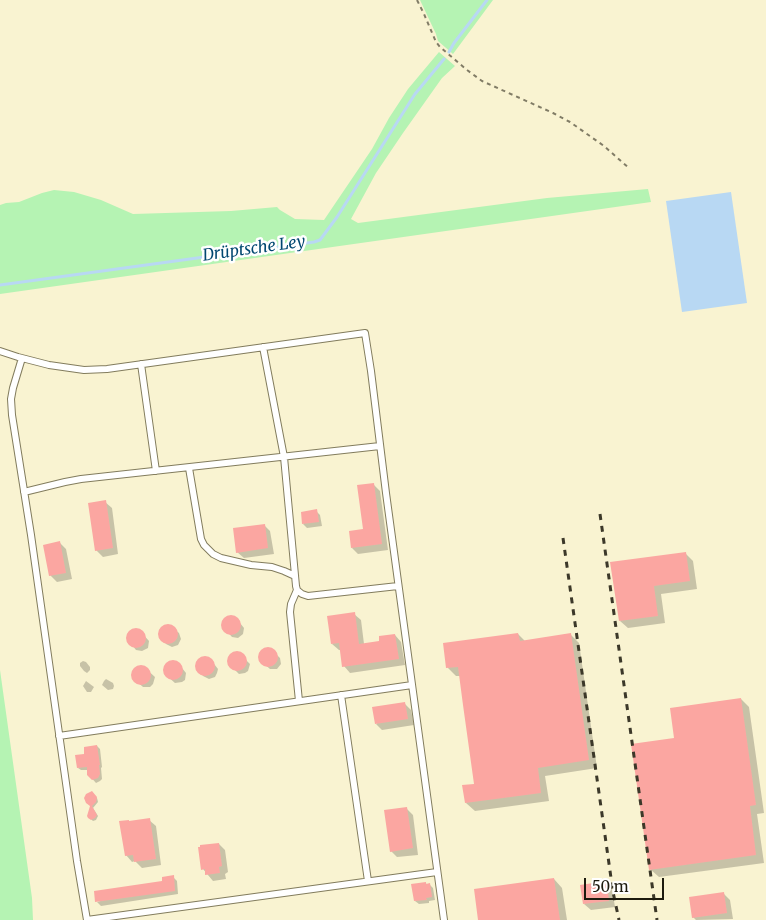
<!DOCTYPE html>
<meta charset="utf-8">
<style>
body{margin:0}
#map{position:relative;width:766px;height:920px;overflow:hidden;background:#f9f3d1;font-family:Merriweather,serif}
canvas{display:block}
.scale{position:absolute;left:584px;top:878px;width:80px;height:22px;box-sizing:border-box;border:2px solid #1d1a0e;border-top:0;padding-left:6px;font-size:15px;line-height:18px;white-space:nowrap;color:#1d1a0e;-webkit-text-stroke:4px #fff;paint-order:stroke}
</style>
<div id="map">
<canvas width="766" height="920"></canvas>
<div class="scale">50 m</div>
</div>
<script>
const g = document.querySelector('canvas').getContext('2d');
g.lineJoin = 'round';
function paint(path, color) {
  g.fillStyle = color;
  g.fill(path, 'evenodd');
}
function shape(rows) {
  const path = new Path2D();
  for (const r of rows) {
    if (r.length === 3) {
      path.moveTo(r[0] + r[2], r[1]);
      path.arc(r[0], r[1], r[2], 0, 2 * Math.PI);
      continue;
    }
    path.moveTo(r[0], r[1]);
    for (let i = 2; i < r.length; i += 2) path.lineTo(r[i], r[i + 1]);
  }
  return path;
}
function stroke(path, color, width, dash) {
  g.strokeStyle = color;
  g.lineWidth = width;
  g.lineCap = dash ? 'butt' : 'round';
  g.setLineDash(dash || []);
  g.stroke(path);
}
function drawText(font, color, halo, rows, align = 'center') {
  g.font = font + ' Merriweather,serif';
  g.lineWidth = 5;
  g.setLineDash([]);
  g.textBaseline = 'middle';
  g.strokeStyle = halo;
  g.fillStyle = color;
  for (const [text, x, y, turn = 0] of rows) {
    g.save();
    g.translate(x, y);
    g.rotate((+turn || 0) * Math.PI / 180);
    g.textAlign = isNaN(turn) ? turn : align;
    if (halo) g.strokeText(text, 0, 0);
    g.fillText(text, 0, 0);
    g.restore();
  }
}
const green = shape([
 [420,0,493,0,453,54,438,41,436,34],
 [439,52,455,66,442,78,403,133,376,173,351,219,358,223,547,198,648,189,651,202,0,294,0,205,6,203,19,202,42,193,54,190,74,192,101,200,133,214,231,211,277,207,280,210,295,219,324,220,372,149,389,118,408,89],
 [0,670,32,898,33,920,0,920]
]);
const water = shape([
 [731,192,747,303,682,312,666,201]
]);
const shadow = shape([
 [373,484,380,491,388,550,358,554,352,548,364,530],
 [105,502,112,508,118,554,103,557,96,550],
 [316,511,320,515,322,526,307,528,303,524],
 [264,525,270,531,274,554,244,558,237,552],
 [60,543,66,549,72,579,57,582,50,575],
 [685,553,693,561,697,589,661,594,665,623,628,628,620,621],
 [354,614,361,620,364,644,381,642,395,635,401,642,405,665,350,673,344,666,341,650,339,650,332,644],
 [230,617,236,618,244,628,243,634,238,638,232,637,223,627,224,620],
 [168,626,174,629,179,633,181,639,178,645,172,647,166,644,159,635,162,628],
 [134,630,141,632,149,641,148,648,142,651,136,650,128,640,129,634],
 [518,634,525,641,571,635,579,643,597,768,545,776,549,801,475,811,466,803,476,785,461,676,456,676,448,668,444,644],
 [265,649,271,649,280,658,281,664,277,669,270,669,262,662,260,659,261,652],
 [239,653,250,664,248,671,245,673,239,674,228,663,228,659,233,654],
 [205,658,211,660,218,669,217,673,215,677,209,679,203,676,196,667,199,660],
 [83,661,86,662,90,667,90,670,87,673,84,671,80,666,80,663],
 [173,662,178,663,186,673,185,680,182,682,175,683,167,676,164,672,166,666,169,663],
 [137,667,144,667,155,677,153,684,150,687,143,687,134,679,133,672],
 [106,679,113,683,114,686,113,689,108,690,102,685,104,681],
 [86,681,94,687,91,692,87,692,83,686],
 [741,699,749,707,764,813,757,814,764,863,659,877,650,869,675,739],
 [405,704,411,710,414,725,382,730,376,724],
 [97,746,100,749,102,767,101,768,102,779,100,781,96,783,88,774,88,770,81,770,78,768,86,755],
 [91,793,97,798,98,802,93,808,98,816,96,820,93,821,88,816,91,806],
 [406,808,413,815,418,855,397,857,391,851],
 [149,820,156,826,161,865,142,868,135,861,132,862,126,855],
 [219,844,225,850,228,872,225,874,226,879,213,881,203,869],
 [173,877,177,881,178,894,101,906,97,902,164,883],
 [554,879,562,888,567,920,480,920],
 [606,882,612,888,615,907,591,910,584,904],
 [426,883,427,885,430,885,433,888,435,900,429,901,429,903,419,904,415,901],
 [724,894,730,900,733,919,696,920,693,917]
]);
const stream = shape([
 [449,52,454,43,487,0],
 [0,285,314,242,320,240,337,217,415,94,444,59]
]);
const building = shape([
 [374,483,382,544,351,548,349,531,363,529,357,485],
 [106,500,113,548,95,551,88,503],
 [317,509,319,522,302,524,301,512],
 [265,524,268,548,236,553,233,528],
 [60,541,66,573,49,576,43,545],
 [686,552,690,581,654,586,658,616,619,621,610,562],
 [355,612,359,644,379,641,379,636,395,634,399,659,342,667,339,643,331,644,327,616],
 [231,625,10],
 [168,634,10],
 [136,638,10],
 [518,633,520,641,571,633,589,760,538,768,541,793,465,803,462,785,474,784,463,705,458,667,446,668,443,643],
 [268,657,10],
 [237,661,10],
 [205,666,10],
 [173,670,10],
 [141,675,10],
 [741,698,756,805,750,806,756,855,649,870,631,744,674,738,670,708],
 [405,702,408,719,375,724,372,707],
 [97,745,100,765,99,765,100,774,98,778,92,780,87,775,87,767,77,768,75,755,84,754,84,747],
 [92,791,97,797,96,802,92,806,97,815,95,818,91,820,88,818,87,816,90,806,86,803,84,798,86,794],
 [407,807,413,848,390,852,384,810],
 [150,818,156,859,134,862,133,855,125,856,119,821,129,820,129,821],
 [219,843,222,866,219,867,220,873,205,875,205,869,201,870,198,847,200,847,200,845],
 [174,875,175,891,95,902,94,891,162,881,162,877],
 [554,878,560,920,478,920,474,889],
 [607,881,609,901,583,904,580,885],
 [426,882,426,884,430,883,432,897,426,898,427,900,414,901,411,884],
 [724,892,727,913,692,918,689,897]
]);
const path = shape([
 [417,0,424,14,436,42,440,47,467,70,482,81,553,113,570,122,604,146,630,169]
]);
const lane = shape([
 [263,347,284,457,296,586,297,590,302,594,308,596,398,586],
 [0,351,18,357,49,365,84,370,107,369,365,333,371,371,386,493,444,920],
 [22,358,13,388,11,399,12,415,31,535,77,861,87,920],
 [141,364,156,471],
 [189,468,201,539,204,545,213,554,221,558,251,565,272,567,284,571,295,576],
 [24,492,65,482,81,479,380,446],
 [297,590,291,604,290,612,299,701],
 [341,695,368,881],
 [59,736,412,685],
 [87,920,437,872]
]);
const rail = shape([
 [600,514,657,920],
 [563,538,613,892,619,920]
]);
const waterNames = [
 ["Drüptsche Ley",254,249,-8]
];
paint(green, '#b5f3b3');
paint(water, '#b8d8f3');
paint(shadow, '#0003');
stroke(stream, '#b8d8f3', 3);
paint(building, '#fba6a1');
stroke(lane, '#827c5d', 8);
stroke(path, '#817c66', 2, [4, 4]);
stroke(lane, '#fff', 6);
stroke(rail, '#3c3829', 3, [6, 6]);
drawText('italic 16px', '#004770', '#fff', waterNames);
</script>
